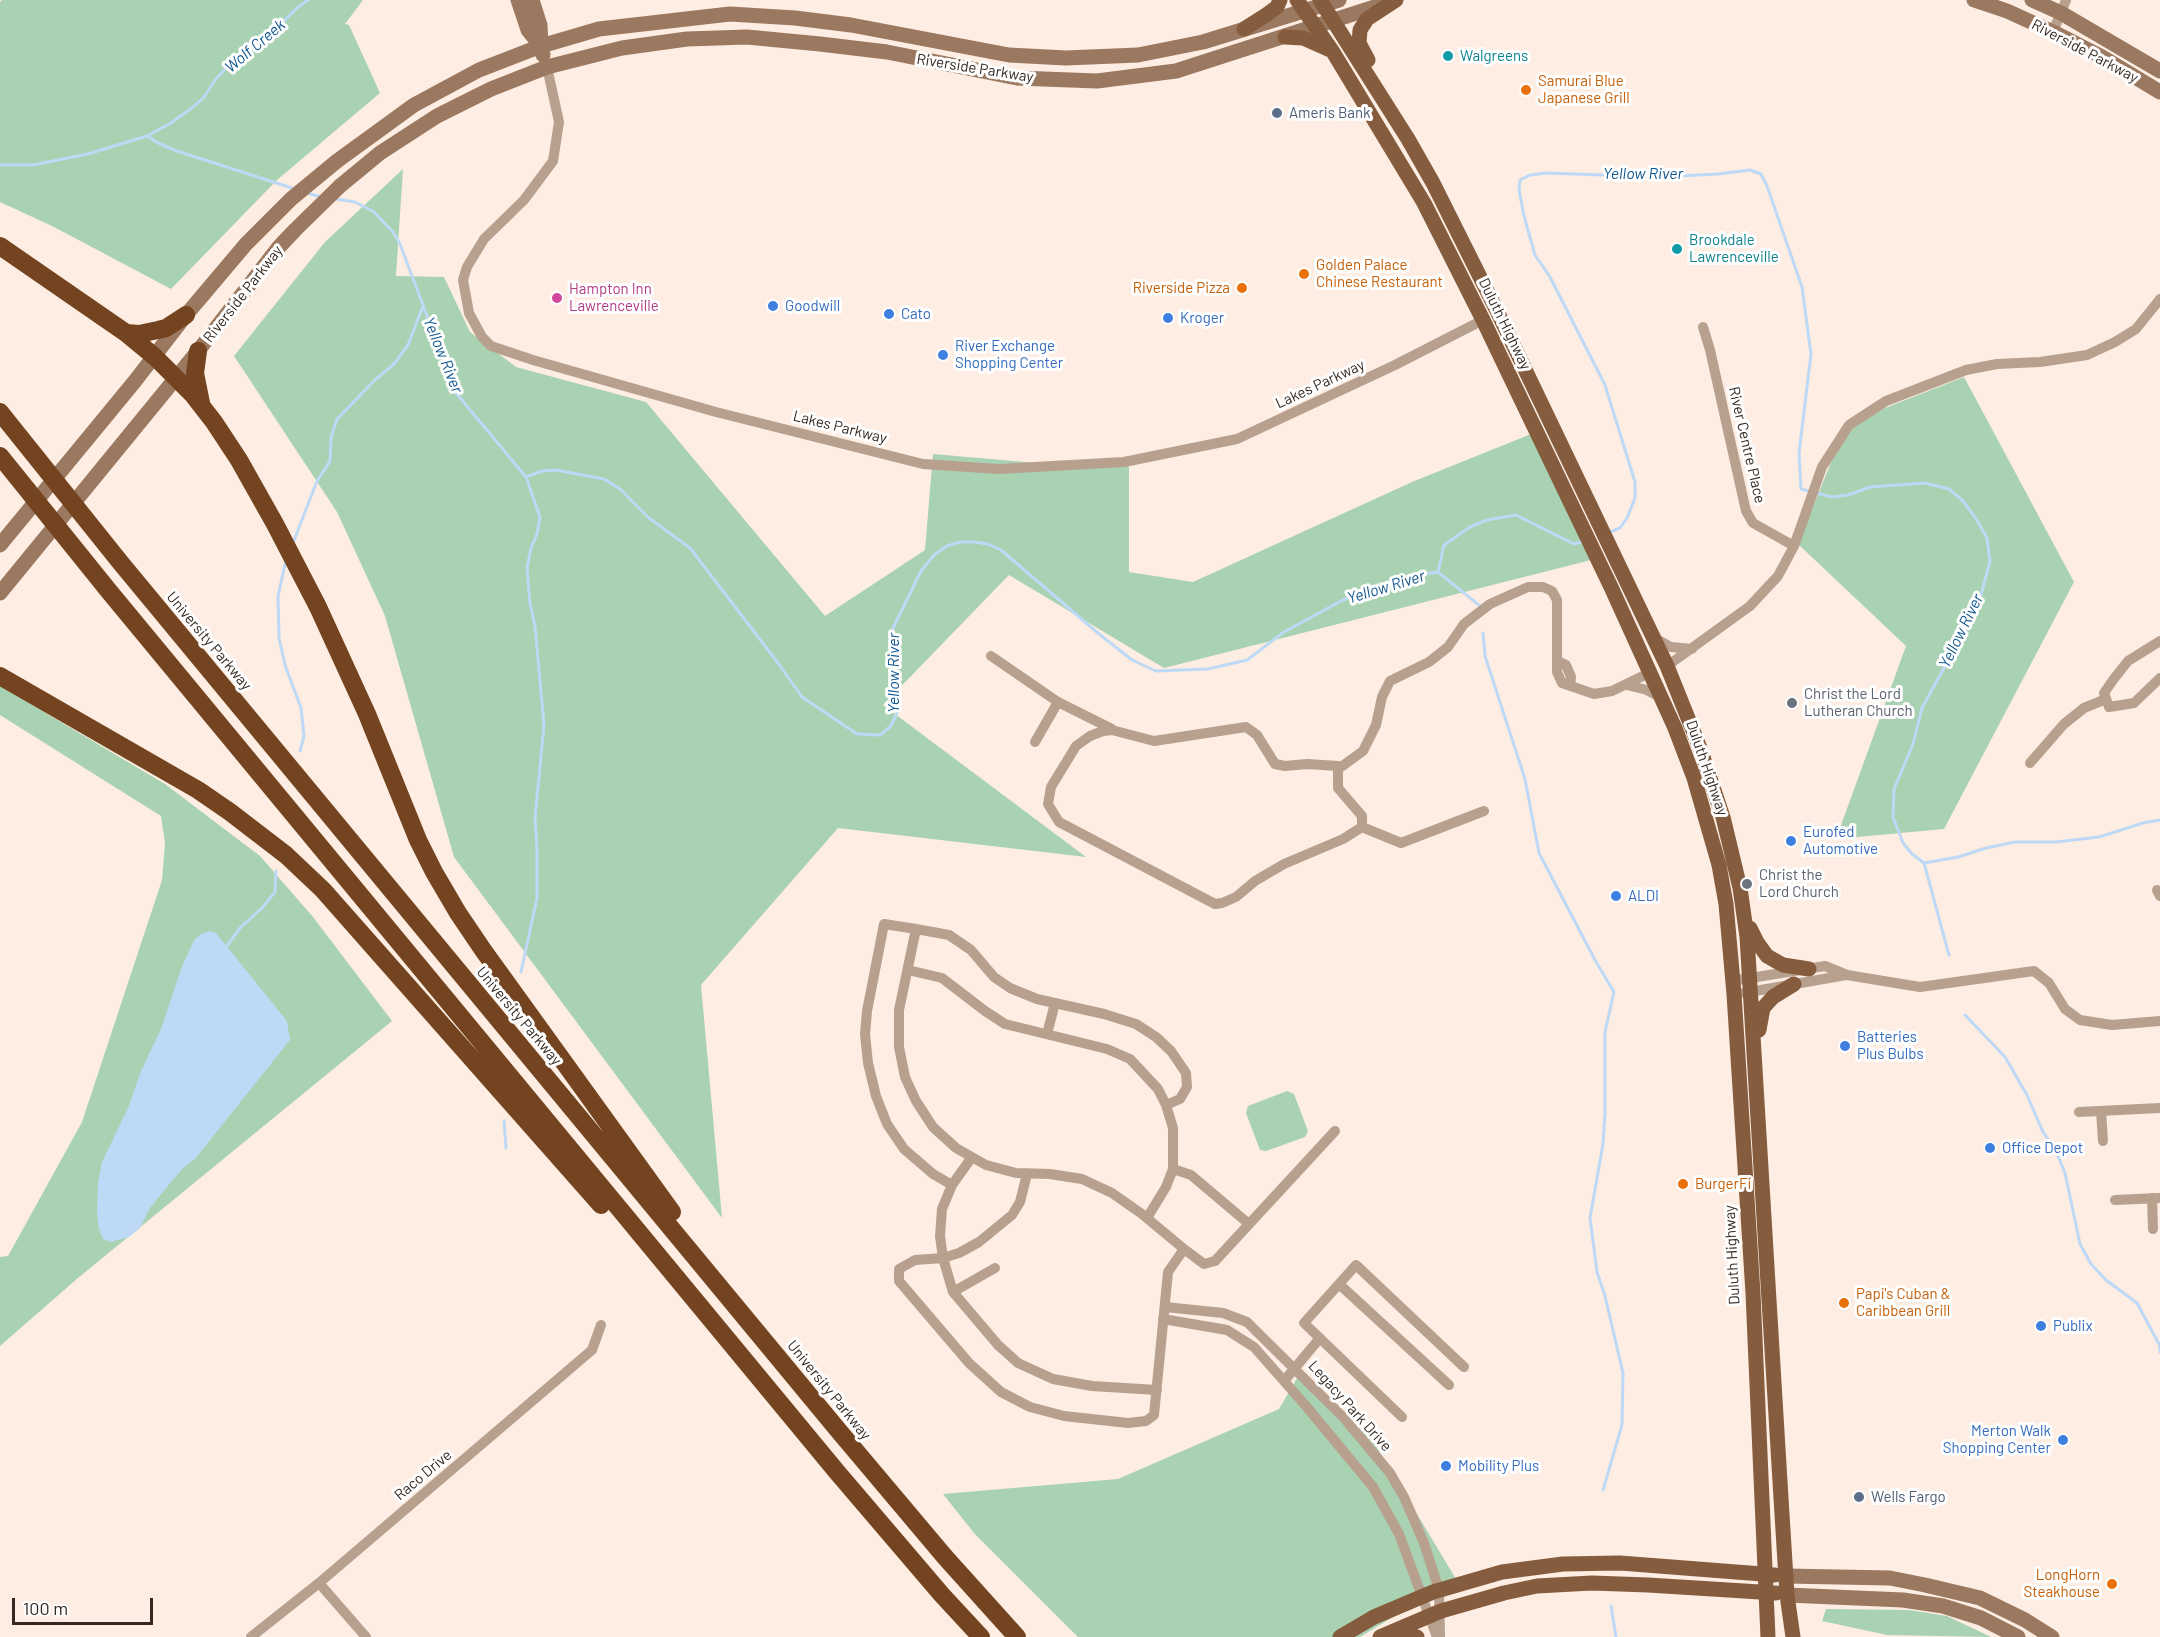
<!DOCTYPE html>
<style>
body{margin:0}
#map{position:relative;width:2160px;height:1637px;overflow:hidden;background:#fdede2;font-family:Barlow,sans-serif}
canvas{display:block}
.scale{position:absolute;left:12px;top:1598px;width:141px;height:27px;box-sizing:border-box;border:3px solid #332922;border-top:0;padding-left:8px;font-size:18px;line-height:21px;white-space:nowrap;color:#332922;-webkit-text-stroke:4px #fefefe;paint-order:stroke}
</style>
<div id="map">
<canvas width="2160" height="1637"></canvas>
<div class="scale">100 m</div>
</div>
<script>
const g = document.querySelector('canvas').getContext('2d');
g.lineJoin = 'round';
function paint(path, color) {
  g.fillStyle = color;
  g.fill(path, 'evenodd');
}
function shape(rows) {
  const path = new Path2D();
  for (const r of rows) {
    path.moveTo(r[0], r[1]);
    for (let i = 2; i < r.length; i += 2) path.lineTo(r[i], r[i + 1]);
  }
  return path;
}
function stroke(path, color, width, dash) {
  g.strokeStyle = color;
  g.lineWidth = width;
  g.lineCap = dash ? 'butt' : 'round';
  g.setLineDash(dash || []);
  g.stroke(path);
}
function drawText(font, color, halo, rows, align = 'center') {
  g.font = font + ' Barlow,sans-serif';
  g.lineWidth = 6;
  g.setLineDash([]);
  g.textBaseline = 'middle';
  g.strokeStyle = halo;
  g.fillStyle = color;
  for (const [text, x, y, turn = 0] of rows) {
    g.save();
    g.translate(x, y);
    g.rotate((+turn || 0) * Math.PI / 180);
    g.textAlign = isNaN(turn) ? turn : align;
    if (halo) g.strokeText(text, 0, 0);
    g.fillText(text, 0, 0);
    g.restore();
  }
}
const green = shape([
 [2,0,363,0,345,24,349,25,380,93,277,180,171,289,54,227,0,202,0,2],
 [403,169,396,276,444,277,470,332,516,367,646,402,825,616,925,550,933,454,1083,467,1129,458,1129,572,1193,582,1412,482,1541,430,1599,558,1164,668,1009,575,883,705,1086,857,838,828,701,985,722,1218,454,857,385,616,337,512,234,356,325,242],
 [1964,377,2074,582,1944,829,1836,839,1906,646,1798,544,1847,423],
 [0,686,165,784,260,856,313,917,392,1021,78,1278,0,1346,0,1257,8,1256,82,1122,162,880,165,843,161,816,0,715],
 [1287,1091,1294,1094,1308,1131,1305,1137,1266,1151,1260,1150,1246,1113,1248,1106],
 [1300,1373,1373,1441,1456,1579,1360,1637,1078,1637,974,1533,943,1494,1118,1479,1279,1409],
 [1826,1609,1909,1610,1947,1616,1991,1637,1887,1635,1822,1621]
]);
const water = shape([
 [209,931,216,933,287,1021,290,1040,195,1159,183,1168,162,1193,150,1208,140,1228,129,1237,110,1242,103,1239,99,1229,97,1214,98,1182,102,1162,128,1108,141,1071,161,1029,181,969,194,940,201,934]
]);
const stream = shape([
 [147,136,160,144,177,151,295,189],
 [0,165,33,165,88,154,147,136,171,123,193,107,204,97,216,79,229,65,256,49,296,9,308,0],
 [307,193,321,197],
 [336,199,355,202,374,212,393,232,400,244,456,393,526,477,540,517,537,534,531,548,527,568,530,604,535,626,544,725,535,818,537,848,537,898,521,972],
 [526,477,542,471,556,470,604,479,620,489,649,518,690,548,778,663,802,697,857,734,880,735,891,726,897,713,898,701,893,679,892,650,893,628,921,571,935,554,947,546,960,542,974,542,988,544,1001,550,1099,634,1132,660,1156,671,1208,669,1247,660,1284,632,1343,600,1405,577,1438,572],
 [1610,532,1620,528,1627,518,1635,498,1635,482,1605,385,1550,277,1535,255,1524,216,1519,190,1520,180,1530,175,1547,173,1659,177,1718,174,1750,170,1761,174,1767,186,1802,287,1811,354,1799,453,1801,489,1832,497,1848,495,1870,487,1925,483,1949,489,1962,500,1975,517,1987,538,1990,561,1978,606,1922,708,1913,744,1894,789,1893,817,1903,843,1912,854,1924,863,1958,857,1986,848,2015,842,2056,842,2099,837,2143,823,2160,820],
 [293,543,317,481,330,461,331,438,337,419,375,380,394,364,408,345,423,306],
 [286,560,278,596,279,638,285,665,301,708,304,736,300,751],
 [1438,572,1444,545,1470,527,1487,520,1516,515,1574,544,1584,541],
 [1438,572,1480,606],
 [1483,633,1485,656,1525,779,1539,853,1595,960,1614,992,1605,1032,1605,1113,1603,1144,1590,1218,1597,1272,1605,1296,1623,1373,1622,1425,1603,1490],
 [1924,863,1949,955],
 [226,947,240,928,262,908,275,892,276,871],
 [1965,1015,2005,1057,2027,1095,2043,1132,2055,1149,2065,1173,2080,1244,2091,1264,2106,1280,2137,1303,2160,1346,2160,1352],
 [504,1121,506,1148],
 [1611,1606,1616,1637]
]);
const street = shape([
 [2053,32,2066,0],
 [547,67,559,122,553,161,524,200,484,239,467,267,463,280,469,313,482,337,491,346,533,360,716,412,923,464,999,469,1124,462,1237,439,1395,365,1483,320],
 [1703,327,1710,350,1746,511,1753,523,1794,546],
 [1653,637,1671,647,1692,649],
 [2160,641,2128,661,2113,680,2104,693,2109,707,2134,703,2160,678],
 [991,656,1058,702,1112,729],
 [1558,661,1566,665,1571,677,1570,686],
 [1667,666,1750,606,1778,576,1794,546,1822,467,1849,425,1886,401,1966,370,1997,364,2040,362,2087,355,2115,342,2136,329,2160,299],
 [1627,685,1647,690,1662,698],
 [1246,727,1257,735,1275,764,1285,766,1307,764,1338,766,1338,788,1362,816,1362,827,1343,839,1284,864,1255,881,1236,897,1222,903,1215,904,1059,822,1048,804,1051,787,1076,746,1090,736,1103,731,1112,730,1154,741,1246,727],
 [1035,742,1058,702],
 [2030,763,2064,724,2084,708,2106,699],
 [1338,766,1341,767,1363,751,1376,725,1382,697,1390,681,1429,662,1448,647,1464,624,1490,604,1528,587,1543,587,1552,591,1557,600,1557,672,1562,683,1594,694,1612,691,1649,673],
 [1362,827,1401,843,1484,811],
 [2157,890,2160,896],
 [916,929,884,924,867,1011,865,1034,868,1063,876,1096,887,1124,904,1149,933,1174,952,1185,972,1157],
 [908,970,942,978,985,1011,1005,1024,1107,1049,1130,1059,1158,1089,1166,1105],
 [1732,981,1825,966,1847,975,1920,987,2034,971,2049,983,2065,1009,2080,1020,2112,1025,2160,1021],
 [1744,993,1846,975],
 [1047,1034,1055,1003],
 [2101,1111,2103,1141],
 [2079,1112,2160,1108],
 [1173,1169,1191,1175,1249,1224],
 [952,1185,942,1209,940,1236,943,1258,959,1253,979,1242,1012,1215,1020,1202,1027,1174],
 [2152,1198,2153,1229],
 [2115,1200,2160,1198],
 [1147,1218,1166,1187,1173,1169,1173,1128,1166,1105,1180,1099,1187,1087,1186,1073,1171,1051,1156,1037,1136,1024,1104,1014,1037,999,1010,988,994,977,971,950,949,935,916,929,899,1010,899,1047,905,1077,916,1101,933,1127,956,1148,986,1165,1016,1173,1050,1174,1082,1179,1112,1193,1142,1214,1184,1249,1168,1272,1154,1415,1146,1421,1128,1423,1064,1416,1030,1407,1001,1392,969,1363,899,1281,899,1269,915,1260,943,1258,953,1292,998,1345,1018,1363,1053,1379,1092,1386,1157,1390],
 [1184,1249,1204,1264,1215,1261,1335,1131],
 [1339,1284,1449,1385],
 [953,1292,995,1268],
 [1165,1307,1223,1313,1247,1322,1344,1418,1390,1473,1404,1497,1424,1543,1439,1590,1440,1637],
 [1163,1319,1227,1330,1254,1347,1306,1406,1373,1487,1399,1534,1437,1637],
 [1284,1381,1320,1338],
 [1402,1417,1304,1323,1356,1265,1464,1367],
 [319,1583,366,1637],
 [251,1637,319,1583,592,1350,601,1325]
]);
const secondary = shape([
 [518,0,528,30,541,46],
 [532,0,540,25,541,46,543,55],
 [1974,0,2007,11,2053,32,2102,57,2160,92],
 [2032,0,2061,13,2160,71],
 [0,545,135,381,186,315,246,244,291,199,337,161,414,105,479,70,541,46,599,29,730,14,795,18,851,25,1009,55,1066,58,1138,55,1203,42,1339,0],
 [0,593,198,351,278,248,295,230,340,186,380,153,437,116,491,89,547,67,622,48,687,39,747,37,820,44,887,52,1017,78,1097,81,1176,71,1387,3],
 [1786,1576,1890,1578,1925,1585,1980,1598,2025,1620,2052,1637],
 [1787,1595,1903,1600,1943,1606,1981,1618,2018,1637]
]);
const primary = shape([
 [1297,0,1333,52,1424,203,1483,320,1611,587,1675,728,1694,778,1719,865,1726,904,1734,994,1753,1293,1768,1637],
 [1320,0,1408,139,1433,183,1498,313,1667,666,1700,748,1723,817,1740,888,1747,937,1781,1498,1787,1595,1793,1637],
 [1244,29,1266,15,1277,7,1280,0],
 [1285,37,1303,38,1330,50],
 [1368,60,1359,43,1360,30,1367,19,1396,0],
 [1750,928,1757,942,1767,956,1783,965,1809,969],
 [1759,1030,1763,1008,1773,997,1794,984],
 [1340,1637,1374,1617,1433,1592,1502,1572,1563,1564,1620,1563,1775,1575],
 [1380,1637,1441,1611,1504,1593,1537,1586,1592,1583,1648,1585,1776,1593],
 [1395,1637,1403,1635,1417,1637]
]);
const highway = shape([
 [0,246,126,333,155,357,193,395,214,422,239,460,275,524,318,607,367,714,418,840,434,872,458,913,483,950,672,1212],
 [126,333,139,334,158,330,166,328,186,315],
 [198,351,195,373,201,403],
 [0,412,120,562,838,1430,945,1557,1017,1637],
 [0,456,108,590,837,1472,942,1595,981,1637],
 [0,676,198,790,230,812,286,855,323,890,601,1205]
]);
const markers = [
 [1448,56,6,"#0f9aa8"],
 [1526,90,6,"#e8710a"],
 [1277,113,6,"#5c6f8a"],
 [1677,249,6,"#0f9aa8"],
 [1304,274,6,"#e8710a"],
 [1242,288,6,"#e8710a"],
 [557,298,6,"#d1479c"],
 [773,306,6,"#3f7fe0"],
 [889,314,6,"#3f7fe0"],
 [1168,318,6,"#3f7fe0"],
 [943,355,6,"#3f7fe0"],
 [1792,703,6,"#6b7280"],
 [1791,841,6,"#3f7fe0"],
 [1747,884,6,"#6b7280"],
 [1616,896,6,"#3f7fe0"],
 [1845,1046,6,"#3f7fe0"],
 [1990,1148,6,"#3f7fe0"],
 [1683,1184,6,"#e8710a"],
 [1844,1303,6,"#e8710a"],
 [2041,1326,6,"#3f7fe0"],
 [2063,1440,6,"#3f7fe0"],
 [1446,1466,6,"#3f7fe0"],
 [1859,1497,6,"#5c6f8a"],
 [2112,1584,6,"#e8710a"]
];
const streetNames = [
 ["Riverside Parkway",2085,51,28],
 ["Riverside Parkway",975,68,9],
 ["Riverside Parkway",243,294,-52],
 ["Duluth Highway",1505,324,64],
 ["Lakes Parkway",1320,384,-25],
 ["Lakes Parkway",840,427,14],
 ["River Centre Place",1747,445,77],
 ["University Parkway",209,641,50],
 ["Duluth Highway",1707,768,71],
 ["University Parkway",519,1016,50],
 ["Duluth Highway",1732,1255,-93],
 ["University Parkway",829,1390,51],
 ["Legacy Park Drive",1350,1406,48],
 ["Raco Drive",423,1475,-40]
];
const cultureNames = [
 ["Walgreens",1460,56],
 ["Brookdale",1689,240],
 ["Lawrenceville",1689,257]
];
const foodNames = [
 ["Samurai Blue",1538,81],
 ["Japanese Grill",1538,98],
 ["Golden Palace",1316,265],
 ["Chinese Restaurant",1316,282],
 ["Riverside Pizza",1230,288,"right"],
 ["BurgerFi",1695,1184],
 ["Papi's Cuban &",1856,1294],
 ["Caribbean Grill",1856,1311],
 ["LongHorn",2100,1575,"right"],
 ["Steakhouse",2100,1592,"right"]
];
const serviceNames = [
 ["Ameris Bank",1289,113],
 ["Wells Fargo",1871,1497]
];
const hotelNames = [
 ["Hampton Inn",569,289],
 ["Lawrenceville",569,306]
];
const shopNames = [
 ["Goodwill",785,306],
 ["Cato",901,314],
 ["Kroger",1180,318],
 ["River Exchange",955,346],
 ["Shopping Center",955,363],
 ["Eurofed",1803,832],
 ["Automotive",1803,849],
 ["ALDI",1628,896],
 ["Batteries",1857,1037],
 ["Plus Bulbs",1857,1054],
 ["Office Depot",2002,1148],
 ["Publix",2053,1326],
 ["Merton Walk",2051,1431,"right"],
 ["Shopping Center",2051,1448,"right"],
 ["Mobility Plus",1458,1466]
];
const worshipNames = [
 ["Christ the Lord",1804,694],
 ["Lutheran Church",1804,711],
 ["Christ the",1759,875],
 ["Lord Church",1759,892]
];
const waterNames = [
 ["Wolf Creek",255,46,-40],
 ["Yellow River",1643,174],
 ["Yellow River",443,355,68],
 ["Yellow River",1386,587,-17],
 ["Yellow River",1961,631,-64],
 ["Yellow River",894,673,-90]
];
paint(green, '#a9d2b2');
paint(water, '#bdd9f6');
stroke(stream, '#bdd9f6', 3);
stroke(street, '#b8a08f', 10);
stroke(secondary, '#9b7860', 15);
stroke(primary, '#865c3e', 15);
stroke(highway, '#73441f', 18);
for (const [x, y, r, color] of markers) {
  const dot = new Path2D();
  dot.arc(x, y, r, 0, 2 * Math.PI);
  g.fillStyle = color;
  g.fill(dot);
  stroke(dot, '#fefefe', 2);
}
drawText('15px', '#332922', '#fefefe', streetNames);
drawText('15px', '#0d838f', '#fefefe', cultureNames, 'left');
drawText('15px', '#c56008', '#fefefe', foodNames, 'left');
drawText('15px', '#4e5e75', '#fefefe', serviceNames, 'left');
drawText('15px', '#b23c85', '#fefefe', hotelNames, 'left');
drawText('15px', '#366cbe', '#fefefe', shopNames, 'left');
drawText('15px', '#5b616d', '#fefefe', worshipNames, 'left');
drawText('italic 16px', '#125890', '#fefefe', waterNames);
</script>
